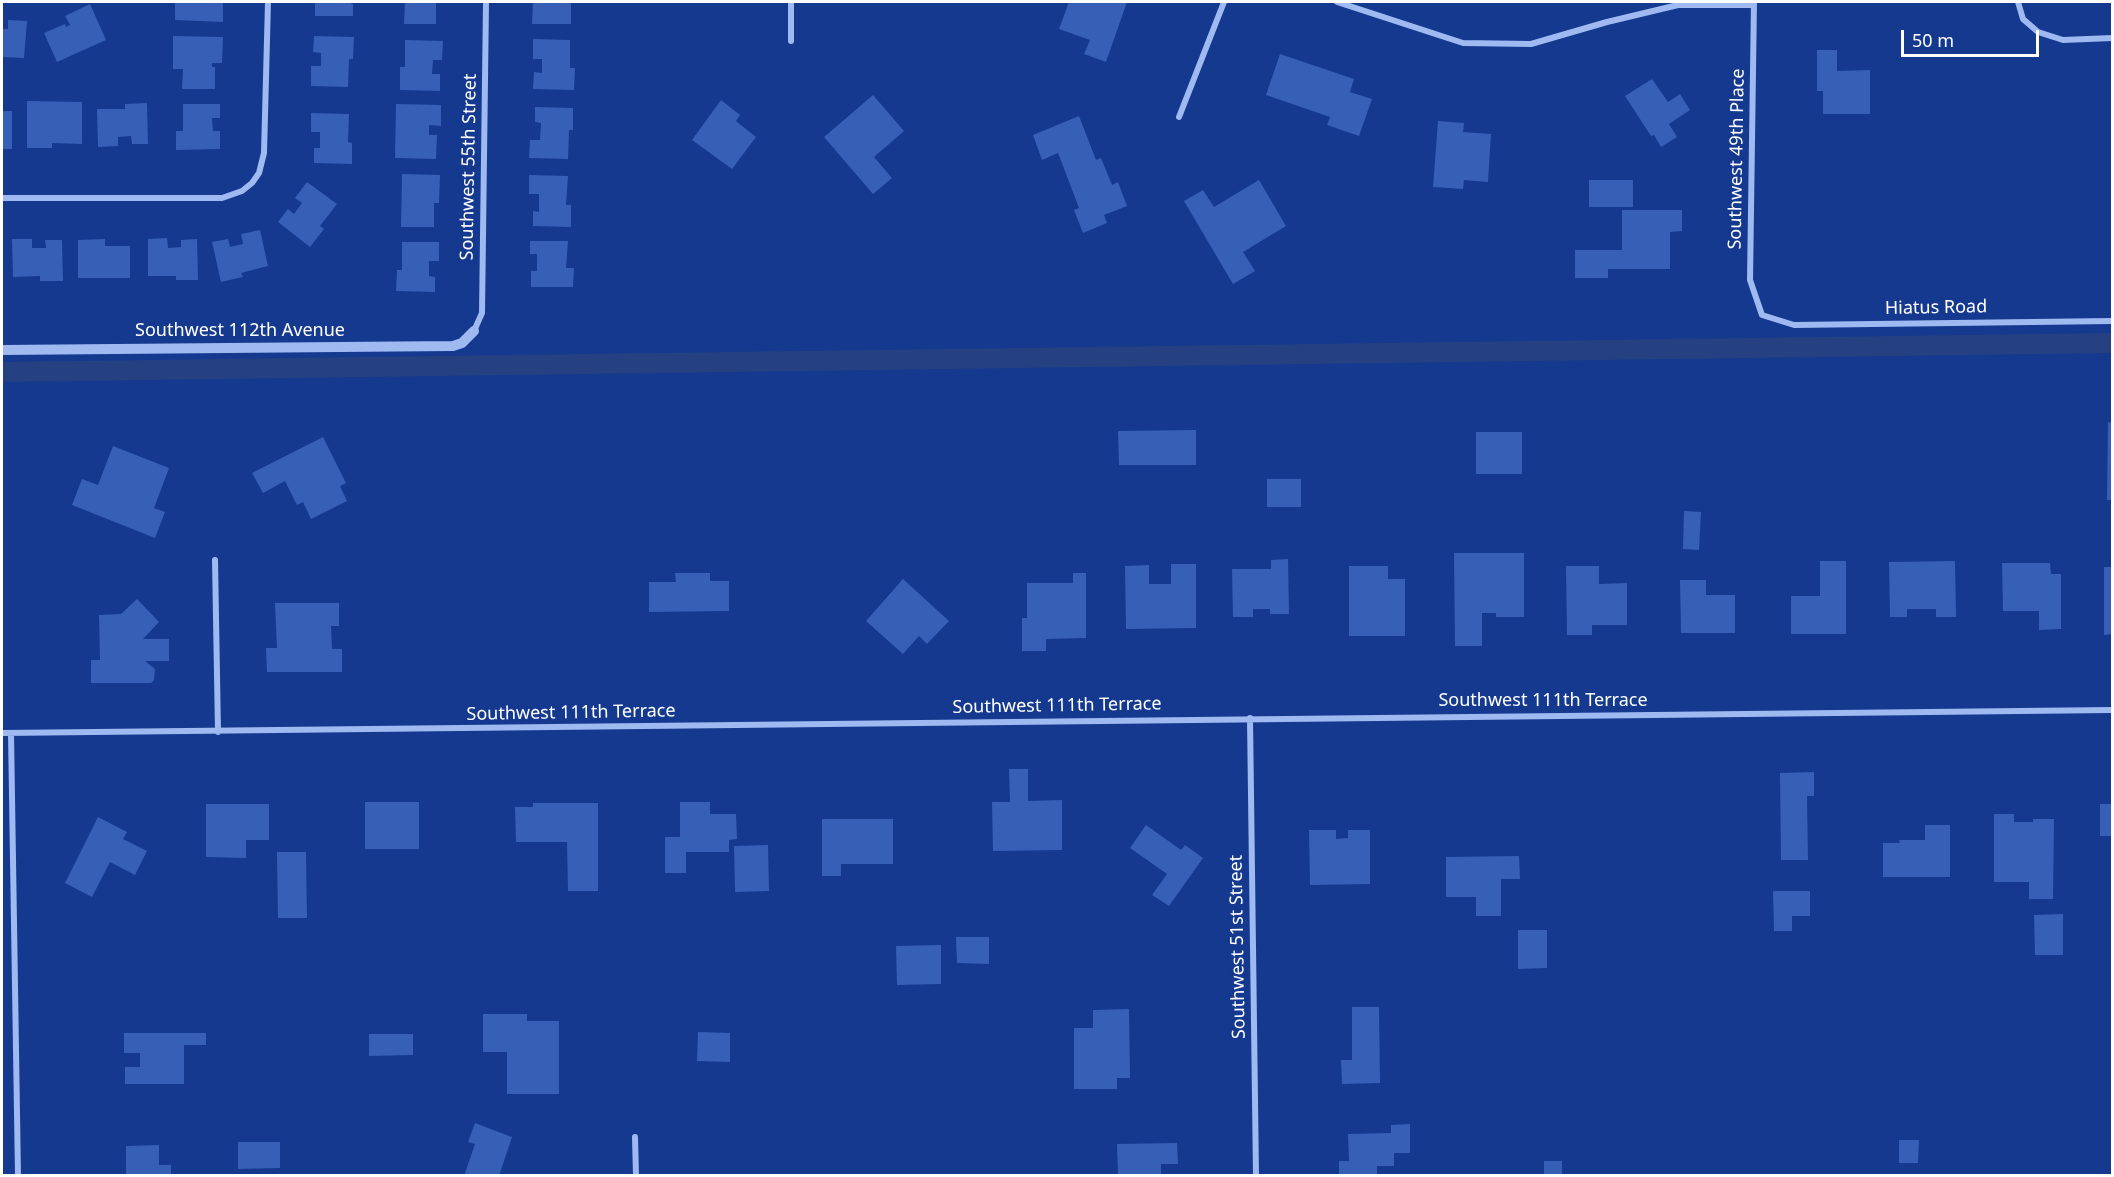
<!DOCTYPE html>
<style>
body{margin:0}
#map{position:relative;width:2114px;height:1177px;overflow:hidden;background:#14398f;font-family:"Noto Sans",sans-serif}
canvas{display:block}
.frame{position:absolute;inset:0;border:3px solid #fff;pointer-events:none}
.scale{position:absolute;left:1901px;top:30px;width:138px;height:27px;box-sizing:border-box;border:3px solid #fff;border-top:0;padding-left:8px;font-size:18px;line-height:21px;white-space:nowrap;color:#fff;-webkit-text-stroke:4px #14398f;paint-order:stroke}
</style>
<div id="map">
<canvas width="2114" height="1177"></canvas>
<div class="frame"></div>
<div class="scale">50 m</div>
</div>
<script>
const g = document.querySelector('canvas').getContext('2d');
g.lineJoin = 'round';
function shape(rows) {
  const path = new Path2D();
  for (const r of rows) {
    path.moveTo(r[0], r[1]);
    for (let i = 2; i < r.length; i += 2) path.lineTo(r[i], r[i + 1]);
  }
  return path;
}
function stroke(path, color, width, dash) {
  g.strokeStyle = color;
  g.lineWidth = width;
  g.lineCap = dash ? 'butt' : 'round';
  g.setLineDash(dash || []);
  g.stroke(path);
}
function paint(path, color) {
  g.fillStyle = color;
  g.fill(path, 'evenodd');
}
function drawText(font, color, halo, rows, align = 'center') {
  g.font = font + ' "Noto Sans",sans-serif';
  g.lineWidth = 6;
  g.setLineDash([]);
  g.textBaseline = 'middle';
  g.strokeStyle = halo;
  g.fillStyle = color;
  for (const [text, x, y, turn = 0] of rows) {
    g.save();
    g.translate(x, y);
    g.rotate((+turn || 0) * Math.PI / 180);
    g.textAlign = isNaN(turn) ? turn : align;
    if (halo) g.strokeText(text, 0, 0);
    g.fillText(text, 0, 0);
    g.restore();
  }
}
const canal = shape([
 [2,372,2112,343]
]);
const building = shape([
 [175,2,223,2,223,22,175,20],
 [315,2,351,2,351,4,353,4,353,16,315,16],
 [405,2,436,3,436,24,404,24],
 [533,2,571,2,571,24,532,24],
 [1069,2,1127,2,1106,62,1084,54,1090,40,1059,29],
 [90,4,106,40,57,62,44,33,65,24,66,27,70,25,65,16],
 [8,20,27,21,24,58,2,57,2,29,8,29],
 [173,36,223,37,222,63,212,63,212,67,215,67,215,89,182,89,183,69,173,69],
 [314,36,354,37,353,59,349,59,348,87,311,86,311,66,321,66,321,53,313,52],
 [533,39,570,40,570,68,575,68,574,90,533,89,534,72,542,73,542,59,533,59],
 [405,40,443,41,442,60,433,60,432,74,440,74,440,91,400,90,400,67,405,67],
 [1817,50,1837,50,1837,71,1870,70,1870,114,1823,114,1823,91,1817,91],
 [1280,54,1354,79,1350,92,1372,99,1359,136,1327,125,1330,117,1266,95],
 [1652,79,1668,102,1680,94,1690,110,1669,124,1677,137,1661,147,1654,135,1651,136,1625,96],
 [873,95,904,131,874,157,892,178,873,194,824,137],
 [721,100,740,115,736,121,756,137,732,169,692,140],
 [27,101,82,102,82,144,52,143,52,148,27,148],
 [147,103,148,144,132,144,131,136,118,137,118,146,98,147,97,109,125,109,125,104],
 [183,104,220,104,220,118,212,118,213,131,220,131,220,149,176,150,176,131,183,131],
 [396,104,441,105,441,126,429,125,429,135,437,135,436,159,395,158],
 [535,107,573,108,573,130,569,130,568,159,529,158,530,140,540,140,541,123,535,122],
 [2,111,12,111,12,149,2,149],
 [311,113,349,114,348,142,352,143,352,164,314,163,314,148,320,148,320,132,311,132],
 [1079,116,1096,160,1101,158,1112,185,1118,182,1127,206,1104,215,1107,223,1083,233,1074,210,1079,208,1058,153,1042,160,1033,135],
 [1438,121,1464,123,1463,132,1491,134,1488,182,1464,180,1463,189,1433,187],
 [402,174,440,175,439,203,434,203,434,227,401,227],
 [529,175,568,176,566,205,571,205,571,227,533,226,533,211,539,212,539,194,529,194],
 [1259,180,1286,226,1243,252,1255,271,1233,284,1184,201,1203,190,1214,207],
 [1589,180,1633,180,1633,207,1589,207],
 [307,182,337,204,320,226,324,229,310,247,278,222,288,209,294,214,302,203,295,198],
 [1622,210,1682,210,1682,231,1670,232,1670,269,1608,269,1608,278,1575,278,1575,250,1622,250],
 [260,230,268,266,241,273,243,277,221,282,212,242,228,239,230,247,243,244,241,234],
 [167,238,168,248,181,247,181,240,197,239,198,280,176,280,176,276,148,276,148,239],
 [12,239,32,239,32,248,46,248,45,240,62,240,63,281,40,281,40,276,13,277],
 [105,239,105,246,130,246,130,278,78,278,78,240],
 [530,241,568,241,566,268,574,268,573,287,531,287,531,271,537,271,537,254,530,254],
 [402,242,439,242,439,261,429,261,429,276,435,277,435,292,396,291,397,270,402,270],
 [2108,422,2112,423,2112,500,2107,500],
 [1196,430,1196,465,1119,465,1118,431],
 [1476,432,1522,432,1522,474,1476,474],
 [323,437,346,483,340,486,347,501,311,519,303,502,297,505,285,481,263,493,252,473],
 [113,446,169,468,154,508,165,512,155,538,72,505,82,479,98,485],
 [1267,479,1301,479,1301,507,1267,507],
 [1684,511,1701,512,1699,550,1683,549],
 [1454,553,1524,553,1524,617,1496,617,1496,613,1482,613,1482,646,1455,646],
 [1288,559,1289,614,1270,614,1270,609,1253,609,1253,617,1233,617,1232,569,1271,569,1271,560],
 [1820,561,1846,561,1846,634,1791,634,1791,596,1820,596],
 [1955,561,1956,617,1936,617,1936,609,1907,609,1907,617,1890,617,1889,562],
 [2002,563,2050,563,2051,574,2061,574,2061,629,2039,630,2039,611,2003,611],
 [1171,564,1196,564,1196,628,1126,629,1125,566,1149,565,1149,584,1171,584],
 [1349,566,1388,566,1388,579,1405,579,1405,636,1349,636],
 [1566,566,1599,566,1599,584,1627,583,1627,625,1592,625,1592,635,1567,635],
 [2104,567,2112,567,2112,634,2104,635],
 [675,573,710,573,710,581,729,581,729,611,649,612,649,582,676,582],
 [1073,573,1086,573,1086,638,1046,639,1046,651,1022,651,1022,618,1027,618,1027,583,1073,583],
 [903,579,949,621,927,644,919,636,903,654,866,621],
 [1680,580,1706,580,1706,595,1735,595,1735,633,1681,633],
 [137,599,159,622,143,639,169,639,169,661,145,661,155,669,154,680,151,683,91,683,91,660,100,660,99,615,121,614],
 [275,603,339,603,339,626,331,626,332,649,342,649,342,672,267,672,266,648,277,648],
 [1009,769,1028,769,1028,801,1062,800,1062,850,993,851,992,802,1010,802],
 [1814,772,1814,796,1807,796,1808,860,1781,860,1780,773],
 [365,802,419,802,419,849,365,849],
 [680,802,710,802,710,814,736,814,737,839,729,840,729,852,686,852,686,873,665,873,665,837,680,837],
 [533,803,598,803,598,891,568,891,567,842,516,842,515,807,533,807],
 [206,804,269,804,269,840,246,840,246,858,206,857],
 [2100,804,2112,804,2112,836,2100,836],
 [1994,814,2014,814,2014,822,2033,822,2033,819,2054,819,2053,899,2029,899,2029,882,1994,882],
 [98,817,127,832,123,839,147,851,135,875,110,862,92,897,65,883],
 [822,819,893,819,893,864,841,864,841,876,822,876],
 [1146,825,1181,850,1185,845,1203,858,1169,906,1152,895,1167,874,1130,848],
 [1925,825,1950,825,1950,877,1883,877,1883,843,1900,843,1899,840,1925,840],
 [1309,830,1336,830,1336,839,1348,838,1348,830,1370,830,1370,884,1310,885],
 [768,845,769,891,735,892,734,846],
 [277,852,306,852,307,918,278,918],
 [1519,856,1520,879,1501,879,1501,916,1476,916,1476,897,1446,897,1446,857],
 [1773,891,1810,891,1810,916,1792,916,1792,931,1774,931],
 [2063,914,2063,955,2035,955,2034,915],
 [1518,930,1547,930,1547,968,1518,969],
 [956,937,989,937,989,964,957,963],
 [941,945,941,984,897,985,896,946],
 [1352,1007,1379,1007,1380,1083,1342,1084,1341,1060,1352,1060],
 [1129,1009,1130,1078,1117,1078,1117,1089,1074,1089,1074,1028,1093,1028,1093,1010],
 [483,1014,527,1014,527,1021,559,1021,559,1094,507,1094,507,1052,483,1052],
 [698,1032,730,1033,730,1062,697,1061],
 [124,1033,206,1033,206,1045,184,1045,184,1084,125,1084,125,1067,140,1067,140,1053,124,1053],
 [369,1034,413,1034,413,1055,369,1056],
 [475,1123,512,1137,499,1176,464,1176,475,1144,468,1142],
 [1410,1124,1410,1153,1394,1153,1394,1166,1377,1166,1377,1176,1339,1176,1339,1161,1349,1161,1348,1134,1391,1133,1391,1125],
 [1899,1140,1919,1140,1918,1163,1899,1163],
 [238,1142,280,1142,280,1168,238,1169],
 [1177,1143,1178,1164,1161,1164,1161,1176,1118,1176,1117,1144],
 [159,1145,159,1165,171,1165,171,1176,126,1176,126,1146],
 [1544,1161,1562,1161,1562,1176,1544,1176]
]);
const minor = shape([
 [1337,2,1463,43,1531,44,1607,22,1678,5,1754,5],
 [1754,2,1750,280,1762,315,1794,325,2112,321],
 [2018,2,2023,19,2038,32,2063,40,2112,38],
 [791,41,791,2],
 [1179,117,1224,2],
 [2,198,222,198,242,191,252,183,259,173,264,153,268,2],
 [474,331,482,313,486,2],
 [215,560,218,732],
 [1250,718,1256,1176],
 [2,733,2112,710],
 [11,733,18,1176],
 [635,1137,636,1176]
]);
const tertiary = shape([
 [2,350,453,346,462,343,474,331]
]);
const streetNames = [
 ["Southwest 49th Place",1737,159,-89],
 ["Southwest 55th Street",469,167,-89],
 ["Hiatus Road",1936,308,-1],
 ["Southwest 112th Avenue",240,331],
 ["Southwest 111th Terrace",1543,701],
 ["Southwest 111th Terrace",1057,706,-1],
 ["Southwest 111th Terrace",571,713,-1],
 ["Southwest 51st Street",1238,947,-91]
];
stroke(canal, '#254182', 20);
paint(building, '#375fb6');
stroke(minor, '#9fb9f1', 6);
stroke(tertiary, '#9fb9f1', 10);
drawText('18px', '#fff', '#14398f', streetNames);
</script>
